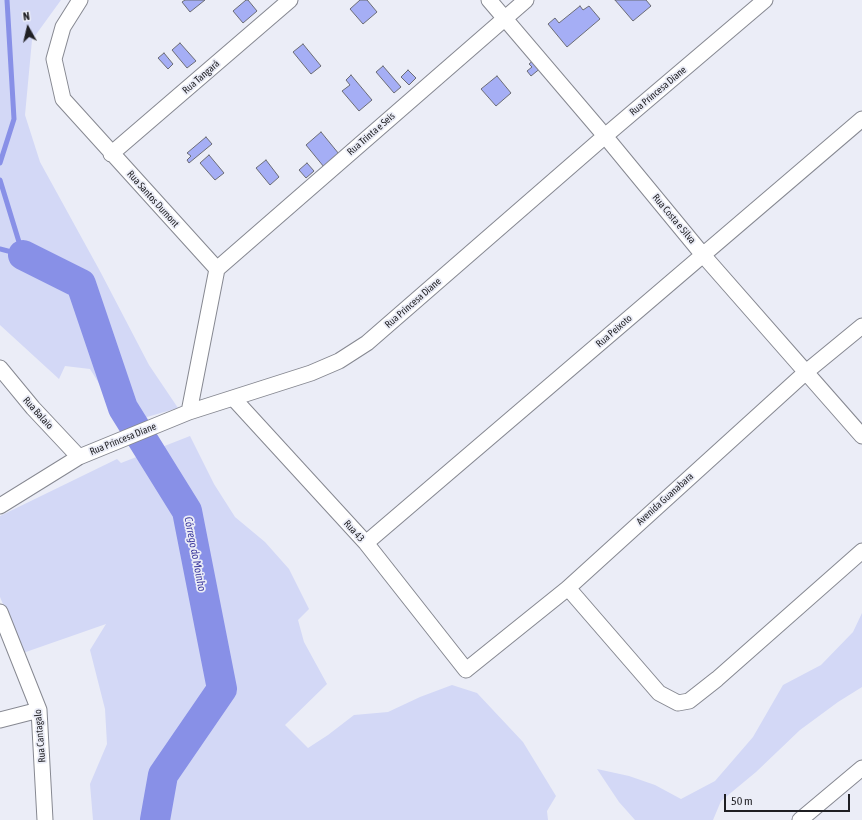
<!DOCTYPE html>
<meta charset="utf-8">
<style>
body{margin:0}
#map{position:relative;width:862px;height:820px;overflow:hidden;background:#ebedf7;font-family:"Asap Condensed",sans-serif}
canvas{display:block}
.north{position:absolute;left:8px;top:8px;width:40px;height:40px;-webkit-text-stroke:3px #ebedf7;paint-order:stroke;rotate:352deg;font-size:11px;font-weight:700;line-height:16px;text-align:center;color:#1f1f23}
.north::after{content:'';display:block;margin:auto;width:14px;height:18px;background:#1f1f23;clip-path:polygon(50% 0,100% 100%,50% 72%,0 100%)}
.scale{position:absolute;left:724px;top:794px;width:126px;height:18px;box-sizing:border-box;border:2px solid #1f1f23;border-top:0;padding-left:5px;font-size:12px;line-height:14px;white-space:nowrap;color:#1f1f23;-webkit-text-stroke:3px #ebedf7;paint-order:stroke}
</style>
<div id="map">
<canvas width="862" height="820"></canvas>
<div class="north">N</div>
<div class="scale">50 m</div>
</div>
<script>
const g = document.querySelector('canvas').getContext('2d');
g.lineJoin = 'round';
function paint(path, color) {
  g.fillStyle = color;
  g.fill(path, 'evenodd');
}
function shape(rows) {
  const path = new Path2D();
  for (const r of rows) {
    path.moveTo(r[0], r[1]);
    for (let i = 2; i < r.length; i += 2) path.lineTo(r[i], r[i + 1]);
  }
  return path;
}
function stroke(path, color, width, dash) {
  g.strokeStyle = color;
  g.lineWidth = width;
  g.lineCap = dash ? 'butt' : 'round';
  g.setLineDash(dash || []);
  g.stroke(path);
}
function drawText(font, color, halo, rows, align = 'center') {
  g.font = font + ' "Asap Condensed",sans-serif';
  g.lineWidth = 3.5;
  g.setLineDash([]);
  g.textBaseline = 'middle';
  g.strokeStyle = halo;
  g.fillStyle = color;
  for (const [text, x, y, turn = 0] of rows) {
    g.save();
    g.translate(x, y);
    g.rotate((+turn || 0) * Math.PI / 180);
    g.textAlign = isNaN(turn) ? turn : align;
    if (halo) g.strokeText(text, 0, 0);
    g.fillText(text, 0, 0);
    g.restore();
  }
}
const green = shape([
 [0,0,61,0,32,40,25,115,40,162,101,273,149,365,178,408,140,419,112,404,90,369,65,366,59,379,0,325],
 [190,436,214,484,235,517,265,542,289,569,309,609,298,620,304,642,327,684,285,725,308,748,328,735,354,715,388,712,420,697,452,685,477,693,523,742,556,796,547,811,548,820,93,820,90,784,107,744,105,709,90,650,106,624,23,653,0,597,0,516,117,459,121,463],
 [862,613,862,687,838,702,800,730,756,772,721,801,713,820,635,820,619,802,597,769,629,776,655,785,681,799,715,781,753,737,783,685,821,665,853,632]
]);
const stream = shape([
 [0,163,14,119,7,0],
 [0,180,23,255],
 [0,249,23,255]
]);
const river = shape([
 [23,255,81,284,123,408,187,511,222,689,163,775,155,820]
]);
const building = shape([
 [185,0,205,0,190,12,182,2,185,0],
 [246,0,248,0,257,11,243,23,233,11,246,0],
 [360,0,367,0,377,12,363,24,350,9,360,0],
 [615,0,646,0,651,6,633,21,615,0],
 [580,6,583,10,589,6,600,19,567,47,548,24,555,18,559,23,580,6],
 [180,43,196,61,187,68,172,50,180,43],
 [303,44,321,66,311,74,293,52,303,44],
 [164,53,173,64,168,69,158,58,164,53],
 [535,59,542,67,531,76,527,71,532,67,529,64,535,59],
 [383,66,401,87,394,93,376,72,383,66],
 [408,70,416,78,409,85,401,77,408,70],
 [351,75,372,100,359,111,342,91,350,85,346,80,351,75],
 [497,76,511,93,496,106,481,89,497,76],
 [321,132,339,154,324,167,306,145,321,132],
 [206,137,212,144,189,163,187,160,191,156,187,153,206,137],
 [209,155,224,173,215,180,200,163,209,155],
 [266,160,279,177,270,185,256,168,266,160],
 [307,163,314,171,306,178,299,170,307,163]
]);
const street = shape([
 [80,0,63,27,54,59,63,99,217,269,189,412],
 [489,0,605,136,703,255,862,436],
 [111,154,290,0],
 [217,269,526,0],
 [0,368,33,408,79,457],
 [234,399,366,543,466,670,568,588,806,372,862,326],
 [0,506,79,457,189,412,311,373,339,361,367,343,605,136,765,0],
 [366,543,862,119],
 [568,588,659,693,678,703,689,701,717,679,862,551],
 [0,612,39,710,45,820],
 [0,720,39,710],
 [800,820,862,768]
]);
const streetNames = [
 ["Rua Tangará",201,77,-41],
 ["Rua Princesa Diane",658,91,-40],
 ["Rua Trinta e Seis",371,134,-41],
 ["Rua Santos Dumont",153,199,48],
 ["Rua Costa e Silva",674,219,50],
 ["Rua Princesa Diane",413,303,-41],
 ["Rua Peixoto",614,331,-41],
 ["Rua Balaio",38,413,48],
 ["Rua Princesa Diane",123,439,-22],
 ["Avenida Guanabara",665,499,-42],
 ["Rua 43",354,531,48],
 ["Rua Cantagalo",40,736,-95]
];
const waterNames = [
 ["Córrego do Moinho",195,554,79]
];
paint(green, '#d3d8f6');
stroke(stream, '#8890e7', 5);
stroke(river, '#8890e7', 30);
paint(building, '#a5aef5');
stroke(building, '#6b6c75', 1);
stroke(street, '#868891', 17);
stroke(street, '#fff', 15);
drawText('10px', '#1f1f23', '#ebedf7', streetNames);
drawText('italic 11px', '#3d3a9e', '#ebedf7', waterNames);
</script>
